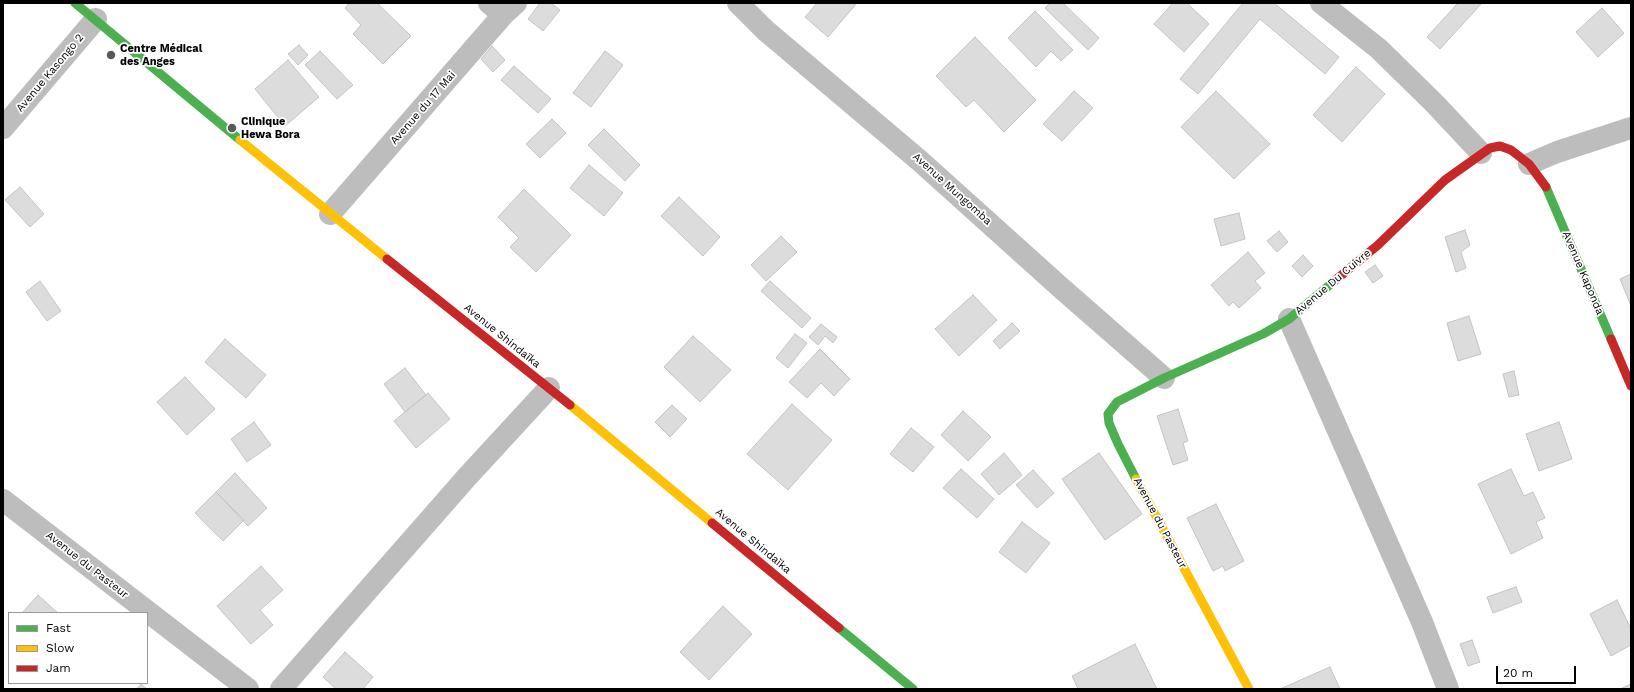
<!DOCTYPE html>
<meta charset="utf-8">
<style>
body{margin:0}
#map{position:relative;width:1634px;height:692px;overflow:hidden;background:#fff;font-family:"Work Sans",sans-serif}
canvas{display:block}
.frame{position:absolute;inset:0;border:4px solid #000;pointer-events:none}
.legend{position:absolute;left:8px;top:612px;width:140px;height:72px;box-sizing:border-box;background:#fff;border:1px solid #999;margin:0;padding:5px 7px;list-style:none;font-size:12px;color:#000}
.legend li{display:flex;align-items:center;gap:8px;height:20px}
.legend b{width:20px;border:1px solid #999}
.scale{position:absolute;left:1496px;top:666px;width:80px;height:18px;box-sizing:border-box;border:2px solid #000;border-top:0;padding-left:5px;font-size:12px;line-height:14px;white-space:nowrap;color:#000;-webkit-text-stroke:3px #fff;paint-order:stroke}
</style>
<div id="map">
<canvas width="1634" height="692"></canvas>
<div class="frame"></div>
<ul class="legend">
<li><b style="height:5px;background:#4caf50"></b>Fast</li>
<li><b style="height:5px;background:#ffc107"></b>Slow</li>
<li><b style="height:5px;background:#c62828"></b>Jam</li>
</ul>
<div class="scale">20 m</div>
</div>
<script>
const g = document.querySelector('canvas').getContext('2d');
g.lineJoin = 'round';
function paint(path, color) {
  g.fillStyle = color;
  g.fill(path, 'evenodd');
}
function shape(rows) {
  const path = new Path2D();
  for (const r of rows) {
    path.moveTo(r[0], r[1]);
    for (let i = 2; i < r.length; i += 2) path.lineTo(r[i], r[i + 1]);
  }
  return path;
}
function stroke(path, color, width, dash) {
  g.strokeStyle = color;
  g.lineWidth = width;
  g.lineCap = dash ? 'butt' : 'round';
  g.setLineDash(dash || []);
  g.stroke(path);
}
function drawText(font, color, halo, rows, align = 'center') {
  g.font = font + ' "Work Sans",sans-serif';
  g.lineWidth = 3.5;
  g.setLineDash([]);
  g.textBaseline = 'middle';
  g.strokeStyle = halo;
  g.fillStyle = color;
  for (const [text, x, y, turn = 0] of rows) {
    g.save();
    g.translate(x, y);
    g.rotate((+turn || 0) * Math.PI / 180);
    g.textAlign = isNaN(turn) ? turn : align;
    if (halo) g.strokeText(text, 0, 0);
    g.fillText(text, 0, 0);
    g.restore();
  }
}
const building = shape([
 [349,3,377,3,411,36,383,64,353,34,361,25,345,8,349,3],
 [540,3,551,3,560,10,543,31,528,19,540,3],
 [817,3,857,3,828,37,805,17,817,3],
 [1050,3,1063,3,1099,38,1088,50,1045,8,1050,3],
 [1173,3,1187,3,1209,24,1184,52,1154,24,1173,3],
 [1243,3,1274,3,1339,57,1325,74,1260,19,1198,94,1180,79,1243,3],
 [1458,3,1482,3,1440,49,1427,37,1458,3],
 [1602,8,1624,33,1598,57,1576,32,1602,8],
 [1035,11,1073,50,1061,61,1051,51,1036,67,1008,38,1035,11],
 [975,37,1036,100,1004,132,974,100,966,107,936,76,975,37],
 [299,45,308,55,298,65,288,54,299,45],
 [492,46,505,60,493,72,481,59,492,46],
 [320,51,353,85,337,99,305,65,320,51],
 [605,51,623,65,591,107,573,93,605,51],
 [288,60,319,97,285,126,255,89,288,60],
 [514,66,551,99,538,113,501,80,514,66],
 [1356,67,1385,94,1342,142,1313,115,1356,67],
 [1074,91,1093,108,1062,141,1043,124,1074,91],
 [1216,91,1270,144,1234,179,1181,127,1216,91],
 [552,119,566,133,540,158,526,144,552,119],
 [604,129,640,165,625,181,588,145,604,129],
 [589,165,623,193,604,216,570,188,589,165],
 [20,187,44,214,30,227,5,200,20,187],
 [524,189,571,235,536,272,510,247,519,238,498,217,524,189],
 [679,197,720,237,703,256,661,216,679,197],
 [1239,213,1245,239,1221,246,1214,219,1239,213],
 [1465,230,1470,245,1461,252,1466,268,1456,272,1445,237,1465,230],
 [1279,231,1288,242,1277,252,1267,241,1279,231],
 [781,236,797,252,766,281,751,265,781,236],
 [1248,252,1265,273,1255,281,1261,288,1239,308,1233,302,1229,306,1211,285,1248,252],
 [1303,255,1313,266,1302,277,1292,266,1303,255],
 [1375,265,1383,276,1373,283,1365,272,1375,265],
 [1631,274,1631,306,1620,279,1631,274],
 [40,281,61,311,47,321,26,292,40,281],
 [770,281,811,318,802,328,761,291,770,281],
 [973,295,997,320,959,356,935,329,973,295],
 [1469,316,1481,354,1458,361,1447,323,1469,316],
 [1012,323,1020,331,1000,349,993,341,1012,323],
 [821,324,837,337,833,343,825,336,818,345,809,337,821,324],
 [795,334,807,343,788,368,776,358,795,334],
 [693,336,731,370,700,402,664,367,693,336],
 [225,339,266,375,246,398,205,362,225,339],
 [820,349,850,379,834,396,821,383,807,398,789,382,820,349],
 [405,368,426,395,405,412,384,384,405,368],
 [1514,371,1519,395,1509,397,1503,374,1514,371],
 [185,377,215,409,187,435,157,402,185,377],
 [428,393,450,419,416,448,394,421,428,393],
 [792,404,832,440,788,490,747,454,792,404],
 [672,405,687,419,670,437,655,422,672,405],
 [1178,409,1188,441,1183,443,1188,460,1173,465,1157,416,1178,409],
 [963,411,991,437,968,461,941,435,963,411],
 [254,422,271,445,247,462,231,439,254,422],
 [1559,422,1572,459,1539,471,1526,434,1559,422],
 [911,428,934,447,913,472,890,454,911,428],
 [1004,453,1022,475,999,495,981,474,1004,453],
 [1099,453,1142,514,1105,540,1062,479,1099,453],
 [961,469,994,499,977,518,943,488,961,469],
 [1511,469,1524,496,1533,492,1545,518,1536,522,1543,538,1511,554,1478,484,1511,469],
 [1033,470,1054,493,1037,508,1016,485,1033,470],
 [235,473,267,508,248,526,216,492,235,473],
 [216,492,244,520,223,541,195,513,216,492],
 [1216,504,1244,561,1225,571,1223,566,1213,571,1187,518,1216,504],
 [1022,522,1050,543,1026,573,999,552,1022,522],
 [261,566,283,590,260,610,273,625,251,644,217,606,261,566],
 [1516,587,1522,602,1493,613,1487,597,1516,587],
 [38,595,58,613,22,613,38,595],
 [1617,600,1631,629,1631,645,1611,656,1590,614,1617,600],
 [723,606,752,634,709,680,680,652,723,606],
 [1472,640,1480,662,1468,666,1460,644,1472,640],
 [1135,644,1157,689,1078,689,1072,676,1135,644],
 [345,652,373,677,363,689,336,689,323,677,345,652],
 [1330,667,1340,689,1280,689,1330,667],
 [141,684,147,689,137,689,141,684],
 [1631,684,1631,689,1620,689,1631,684]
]);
const street = shape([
 [489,3,503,15],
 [738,3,765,30,920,161,1060,287,1164,378],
 [1321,3,1379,49,1435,104,1481,153],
 [3,128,96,19],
 [1529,164,1557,152,1631,128],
 [330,214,503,15,516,3],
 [1289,319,1422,622,1448,689],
 [3,500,248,689],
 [281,689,467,477,549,388]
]);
const fast = shape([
 [75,3,240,140],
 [1546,187,1611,339],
 [1136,479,1118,444,1109,423,1108,414,1117,402,1164,378,1263,334,1289,319,1338,278],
 [839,628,913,689]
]);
const slow = shape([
 [240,140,387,259],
 [570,405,712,523],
 [1136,479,1249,689]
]);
const jam = shape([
 [387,259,570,405],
 [1338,278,1378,245,1445,180,1490,148,1500,146,1511,150,1529,164,1546,187],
 [1611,339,1631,386],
 [712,523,839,628]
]);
const markers = [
 [111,55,5,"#595959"],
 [232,128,5,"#595959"]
];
const poiNames = [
 ["Centre Médical",120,49],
 ["des Anges",120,62],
 ["Clinique",241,122],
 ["Hewa Bora",241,135]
];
const streetNames = [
 ["Avenue Kasongo 2",50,73,-50],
 ["Avenue du 17 Mai",423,108,-49],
 ["Avenue Mungomba",952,189,42],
 ["Avenue Kaponda",1583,273,67],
 ["Avenue Du Cuivre",1333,282,-40],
 ["Avenue Shindaïka",502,336,39],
 ["Avenue du Pasteur",1160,523,62],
 ["Avenue Shindaïka",753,541,40],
 ["Avenue du Pasteur",87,565,38]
];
paint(building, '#dcdcdc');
stroke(building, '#c4c4c4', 1);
stroke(street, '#bdbdbd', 22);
stroke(fast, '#4caf50', 9);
stroke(slow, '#ffc107', 9);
stroke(jam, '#c62828', 9);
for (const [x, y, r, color] of markers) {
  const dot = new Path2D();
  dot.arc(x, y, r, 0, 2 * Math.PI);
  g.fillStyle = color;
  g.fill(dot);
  stroke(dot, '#fff', 1.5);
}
drawText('bold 11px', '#000', '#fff', poiNames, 'left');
drawText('11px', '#000', '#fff', streetNames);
</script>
